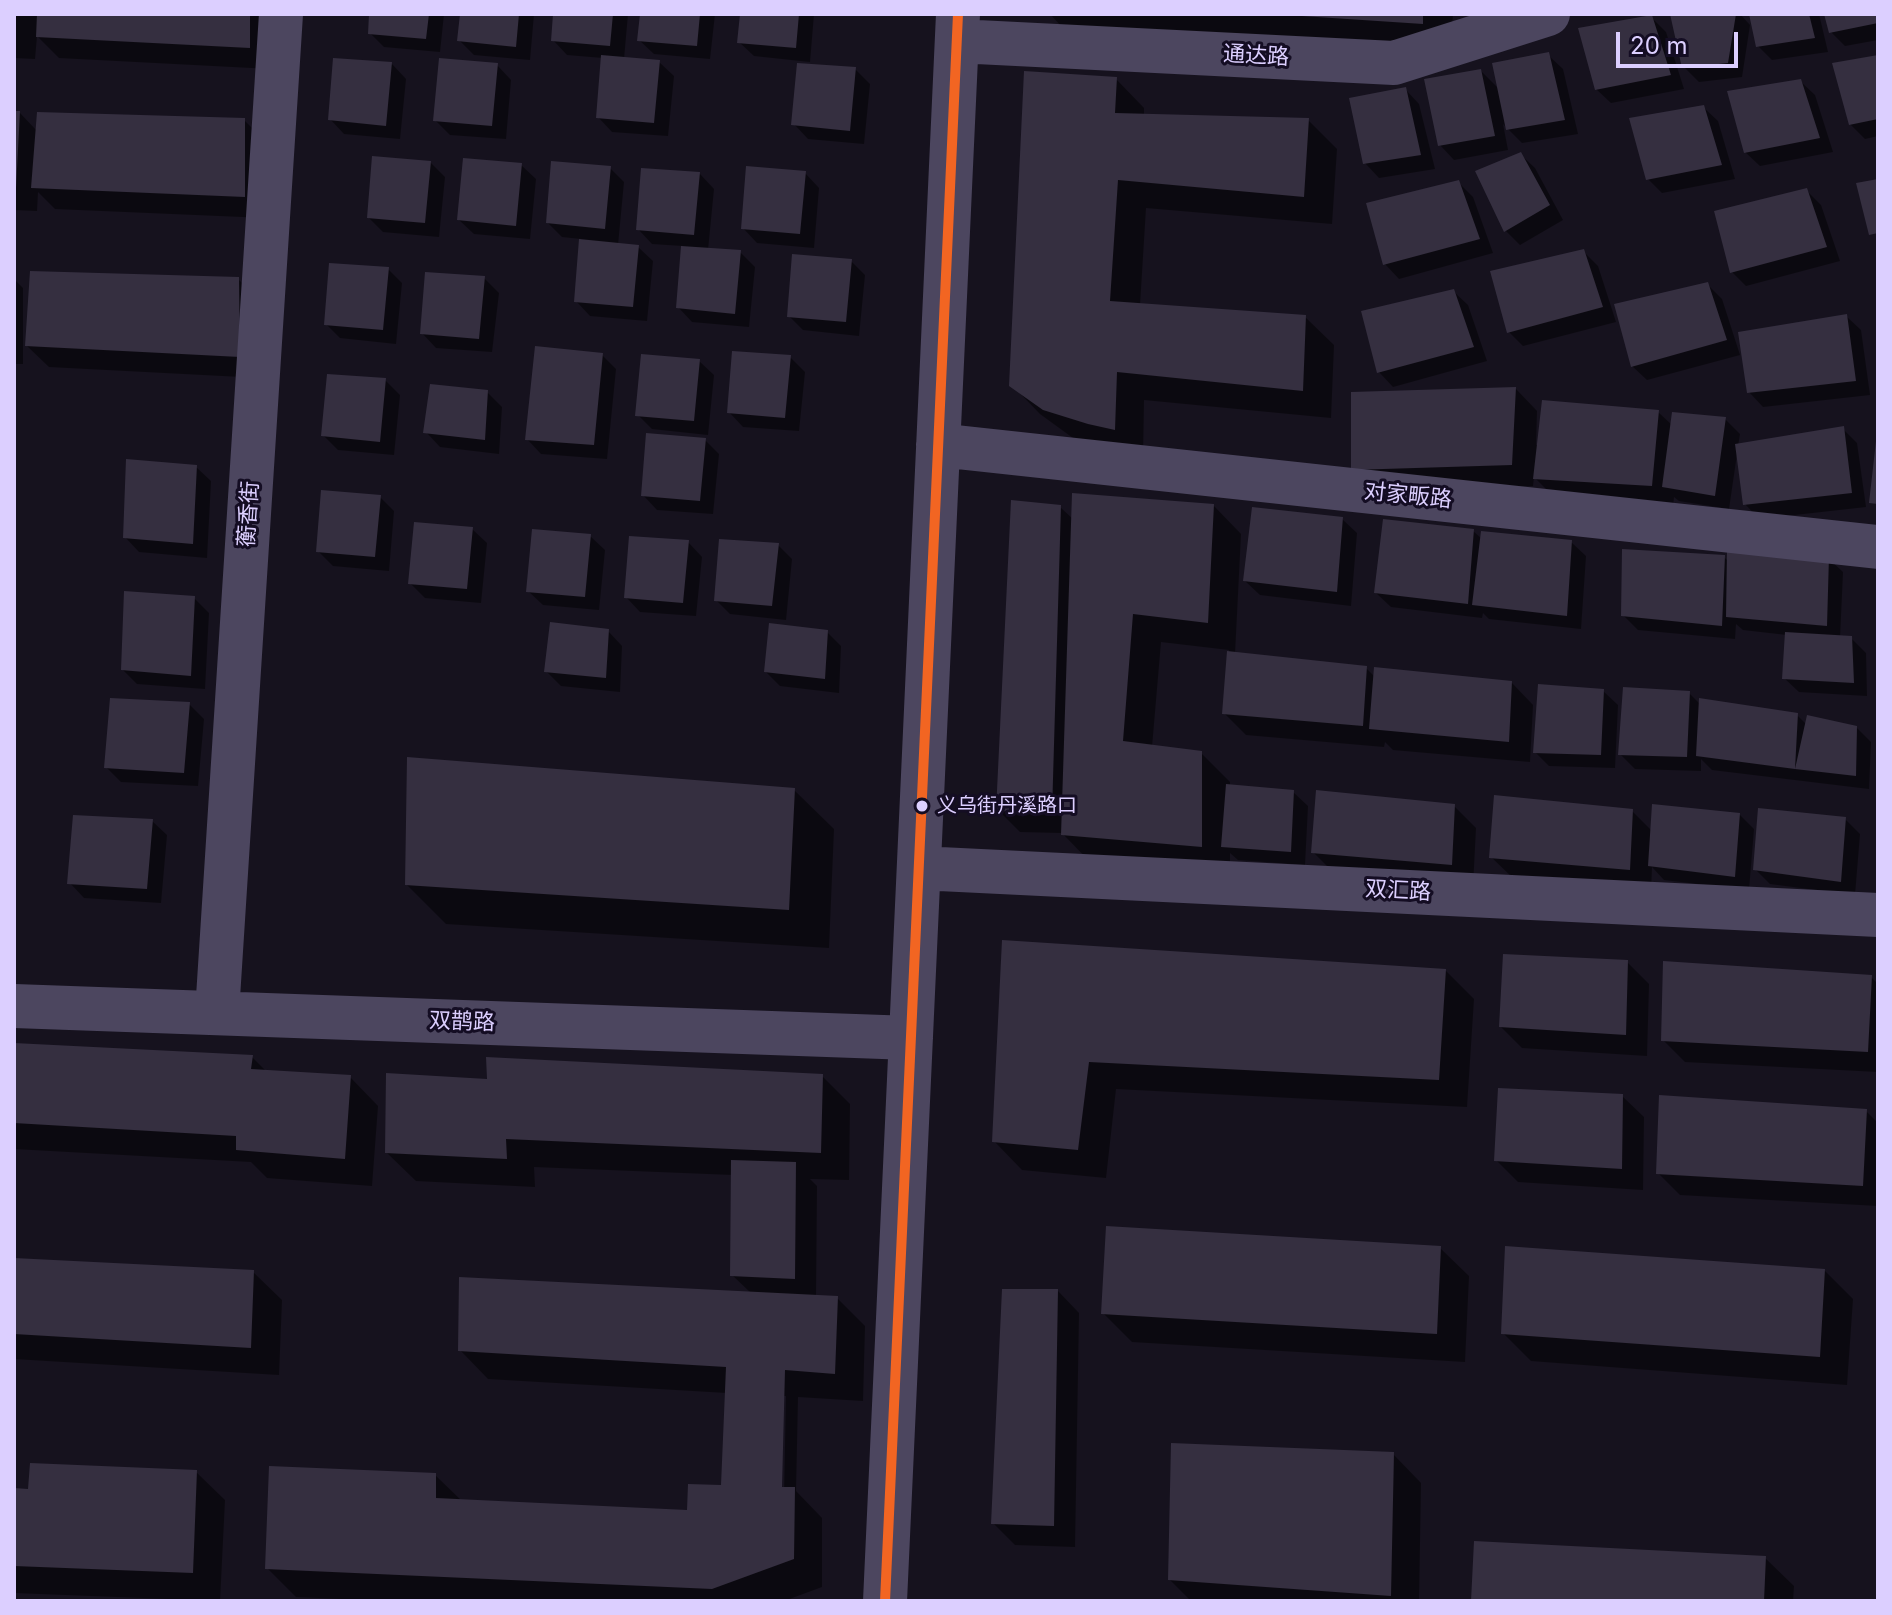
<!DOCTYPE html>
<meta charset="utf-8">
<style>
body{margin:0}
#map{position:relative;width:1892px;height:1615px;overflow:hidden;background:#16121e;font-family:Inter,sans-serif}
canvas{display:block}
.frame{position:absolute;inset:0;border:16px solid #dccfff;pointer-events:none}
.scale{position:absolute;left:1616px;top:32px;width:122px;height:36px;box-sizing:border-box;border:4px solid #dccfff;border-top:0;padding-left:10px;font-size:24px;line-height:28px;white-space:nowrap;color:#dccfff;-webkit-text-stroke:6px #140d23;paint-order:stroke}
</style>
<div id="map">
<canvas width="1892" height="1615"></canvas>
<div class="frame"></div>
<div class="scale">20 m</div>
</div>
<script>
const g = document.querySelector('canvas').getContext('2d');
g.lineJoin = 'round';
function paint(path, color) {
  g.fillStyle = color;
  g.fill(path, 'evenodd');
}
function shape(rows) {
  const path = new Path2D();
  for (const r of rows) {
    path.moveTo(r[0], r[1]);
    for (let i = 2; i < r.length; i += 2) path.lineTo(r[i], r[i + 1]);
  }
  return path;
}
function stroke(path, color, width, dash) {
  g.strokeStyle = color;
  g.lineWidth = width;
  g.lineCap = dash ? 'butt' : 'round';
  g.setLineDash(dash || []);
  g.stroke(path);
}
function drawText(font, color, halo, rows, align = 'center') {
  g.font = font + ' Inter,"Noto Sans SC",sans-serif';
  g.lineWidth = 6;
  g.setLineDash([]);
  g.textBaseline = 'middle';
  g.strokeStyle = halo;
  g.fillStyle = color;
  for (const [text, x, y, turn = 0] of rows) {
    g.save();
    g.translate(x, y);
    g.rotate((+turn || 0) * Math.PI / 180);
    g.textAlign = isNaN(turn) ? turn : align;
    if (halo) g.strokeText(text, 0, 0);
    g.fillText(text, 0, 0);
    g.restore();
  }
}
const shadow = shape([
 [14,14,270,14,271,69,59,58,37,36,35,59,14,58],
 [371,14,444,14,440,52,384,47,370,33],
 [462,14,534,14,530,60,474,55,459,40],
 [555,14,628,14,624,59,659,62,674,76,668,136,612,132,598,117,603,58,567,55,553,40],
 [642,14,715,14,710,59,654,54,639,40],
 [742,14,814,14,810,62,754,56,739,42],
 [1050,14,1453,14,1450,52,1062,27],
 [1672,14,1740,14,1750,25,1742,77,1699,82,1684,67],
 [1751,14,1819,14,1828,52,1772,60,1758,46],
 [1826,14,1878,14,1878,40,1845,46,1831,32],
 [1651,17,1666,32,1684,89,1611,103,1596,89],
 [1548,55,1563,69,1578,134,1522,143,1503,124,1508,150,1454,160,1440,145,1481,71,1500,90],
 [1878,57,1878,136,1865,139,1850,124],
 [392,64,406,79,400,139,344,134,330,119],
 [497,65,511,80,506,139,450,135,435,120],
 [855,69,870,84,864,144,808,139,794,124],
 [1116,79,1144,108,1144,116,1308,120,1337,149,1332,224,1146,208,1140,305,1305,317,1334,345,1331,418,1144,400,1143,457,1073,438,1040,414,1012,385],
 [1800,81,1815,95,1833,152,1760,166,1745,152],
 [1405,89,1419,104,1435,169,1379,178,1365,163],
 [1703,107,1718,121,1735,179,1662,193,1648,179],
 [14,113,20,113,37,131,244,120,266,142,266,218,55,209,38,192,37,211,14,210],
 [1520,154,1535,168,1563,220,1520,245,1506,231],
 [430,162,445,177,439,237,383,232,369,218],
 [521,165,536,179,530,239,474,234,459,220],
 [610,168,624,182,618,245,638,247,653,261,647,321,590,316,576,301,581,239,562,237,548,223],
 [805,173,819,188,814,248,757,243,743,228],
 [700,174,714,189,708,250,740,252,755,267,749,327,692,322,678,307,683,246,652,244,638,229],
 [1459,183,1473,197,1493,253,1399,279,1385,264],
 [1807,191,1821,205,1840,261,1746,286,1732,272],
 [1583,251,1598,266,1616,322,1523,346,1509,332],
 [851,261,865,275,859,336,803,330,789,316],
 [388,269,402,283,396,344,340,338,326,324],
 [484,278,499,293,492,352,436,348,422,333],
 [14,279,23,288,23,364,14,364],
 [238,279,260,301,261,378,49,367,27,346],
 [1707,284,1722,299,1740,355,1647,380,1632,366],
 [1453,291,1468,305,1487,361,1393,387,1379,372],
 [1846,316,1861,330,1870,395,1763,407,1749,392],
 [602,355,616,369,607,459,541,454,527,439],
 [790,357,805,372,799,431,743,427,729,412],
 [699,361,714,375,708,435,652,429,638,415],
 [385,380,400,395,394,455,338,450,323,435],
 [1516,389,1537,411,1536,445,1658,412,1672,425,1725,419,1740,434,1738,446,1843,429,1857,443,1866,507,1759,519,1745,504,1737,454,1729,509,1679,501,1674,497,1673,507,1557,500,1534,477,1533,486,1375,491,1353,469],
 [487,392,502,407,499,454,440,447,426,432],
 [705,440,719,454,713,514,657,510,643,495],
 [196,467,211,481,207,558,139,552,125,537],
 [380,497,394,511,389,571,333,566,318,551],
 [1213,505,1241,534,1235,654,1366,668,1375,677,1512,683,1533,705,1530,762,1393,750,1385,742,1384,747,1246,735,1224,713,1229,650,1161,642,1152,747,1201,753,1230,782,1230,787,1293,792,1308,806,1305,865,1238,860,1230,853,1230,875,1091,863,1062,833,1020,832,998,810,1060,507,1074,520],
 [1342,519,1357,533,1351,606,1260,595,1245,581],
 [472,529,487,543,481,603,425,598,410,583],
 [1473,531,1482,539,1571,542,1586,556,1581,629,1489,619,1483,613,1482,618,1391,607,1376,593],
 [590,536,605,550,599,610,543,605,528,591],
 [688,542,702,557,696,616,640,612,626,597],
 [778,545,792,559,786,620,730,614,716,600],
 [1724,557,1729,562,1828,558,1843,572,1840,638,1851,638,1866,653,1867,696,1799,692,1784,678,1787,635,1743,630,1736,624,1735,639,1638,630,1623,615],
 [194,598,209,613,205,689,137,684,123,670],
 [608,631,622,646,620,692,561,686,546,671],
 [827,632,841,646,839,693,780,686,766,672],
 [1603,691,1618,705,1615,768,1549,766,1535,752],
 [1689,693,1701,705,1797,715,1806,724,1856,727,1871,742,1869,789,1712,770,1701,759,1701,771,1635,769,1620,754],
 [189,704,204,719,198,786,121,782,106,767],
 [794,790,834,829,829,948,446,924,407,885],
 [1454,806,1476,828,1473,886,1335,874,1313,852],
 [1632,811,1652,831,1740,815,1754,829,1749,890,1664,880,1652,867,1651,891,1513,878,1491,857],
 [1845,819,1860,834,1855,895,1770,884,1756,870],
 [152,821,167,835,161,903,84,898,70,883],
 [1004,942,1446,971,1474,999,1467,1107,1116,1089,1106,1178,1022,1170,994,1141],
 [1627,962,1649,984,1647,1056,1522,1048,1501,1027],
 [1871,977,1878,984,1878,1072,1685,1062,1663,1040],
 [14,1045,252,1057,267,1072,350,1077,378,1106,372,1186,267,1178,251,1162,14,1149],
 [822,1076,850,1104,849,1180,810,1179,817,1186,816,1297,837,1298,865,1326,863,1401,798,1397,796,1491,822,1518,822,1587,784,1601,387,1601,296,1597,267,1568,435,1475,462,1501,689,1512,723,1487,727,1393,488,1379,460,1350,751,1293,732,1275,733,1175,534,1167,535,1187,416,1181,387,1153,489,1081],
 [782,1396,786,1396,784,1497,780,1497],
 [1622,1096,1644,1117,1643,1190,1518,1182,1496,1160],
 [1866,1111,1878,1123,1878,1206,1680,1195,1658,1173],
 [1440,1248,1469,1276,1465,1362,1132,1342,1103,1313],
 [14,1260,253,1272,282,1300,279,1375,14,1359],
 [1824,1270,1853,1299,1847,1385,1531,1361,1503,1333],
 [1058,1291,1079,1313,1075,1547,1015,1545,993,1523],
 [1393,1454,1421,1483,1419,1601,1191,1601,1170,1580],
 [196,1472,225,1500,220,1601,14,1593,14,1490,30,1491],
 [1765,1558,1794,1586,1793,1601,1473,1601]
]);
const building = shape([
 [37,14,250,14,250,48,36,37],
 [369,14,429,14,426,39,368,34],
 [460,14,519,14,516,47,457,41],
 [553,14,613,14,610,46,551,41],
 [640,14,700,14,697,46,637,41],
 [740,14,799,14,796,48,737,43],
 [1302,14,1423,14,1423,24,1302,16],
 [1670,14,1736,14,1728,63,1682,68],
 [1749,14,1809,14,1815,38,1756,47],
 [1824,14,1878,14,1878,23,1829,33],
 [1652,15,1671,75,1595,90,1578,28],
 [1549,52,1565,120,1506,130,1492,63],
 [601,55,660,60,654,123,596,118],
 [1878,55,1878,119,1849,125,1832,63],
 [333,58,392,62,386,126,328,120],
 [439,58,498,63,492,126,433,121],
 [797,63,856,67,850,131,791,125],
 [1481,69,1495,136,1438,146,1424,79],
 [1024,71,1117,77,1115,113,1309,118,1304,197,1118,180,1110,301,1306,315,1303,391,1117,372,1115,430,1088,424,1043,410,1009,386],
 [1801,79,1820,138,1744,153,1727,91],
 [1406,87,1421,155,1363,164,1349,98],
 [1704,105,1722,165,1646,180,1629,118],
 [14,111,20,111,16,188,14,188],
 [37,112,245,118,245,197,31,188],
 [1521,152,1550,205,1504,232,1475,171],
 [372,156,431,161,425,223,367,218],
 [463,158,522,163,516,226,457,220],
 [551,161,611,166,605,229,546,223],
 [746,166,806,171,800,234,741,229],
 [641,168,700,172,694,235,636,230],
 [1878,179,1878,233,1869,235,1856,183],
 [1459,180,1480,239,1383,265,1366,203],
 [1807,188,1827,247,1730,273,1714,211],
 [579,239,639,245,633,307,574,302],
 [681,246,741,250,735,314,676,308],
 [1584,249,1603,307,1507,333,1490,271],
 [792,254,852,259,846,322,787,317],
 [329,263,389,267,383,330,324,325],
 [30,271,239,277,240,357,25,346],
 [425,272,485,276,479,339,420,334],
 [1708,282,1727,340,1631,367,1614,304],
 [1454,289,1474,347,1377,373,1361,311],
 [1847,314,1856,381,1747,393,1738,332],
 [535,346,603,353,594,445,525,440],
 [732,351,791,355,785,418,727,413],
 [641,354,700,359,694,421,635,416],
 [327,374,386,378,380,442,321,436],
 [430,384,488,390,485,440,423,433],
 [1516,387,1512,465,1351,470,1351,392],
 [1542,400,1659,410,1652,486,1533,479],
 [1672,412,1726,417,1715,496,1662,487],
 [1844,426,1852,493,1743,505,1735,444],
 [646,433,706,438,700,501,641,496],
 [1876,441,1878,442,1878,504,1869,503],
 [126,459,197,465,193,544,123,538],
 [321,490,381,495,375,557,316,552],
 [1072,493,1214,504,1208,623,1133,614,1123,741,1202,751,1202,847,1061,835],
 [1011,500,1061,505,1052,813,996,811],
 [1252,507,1343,517,1337,592,1243,581],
 [1383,519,1474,529,1468,604,1374,593],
 [414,522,473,527,467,589,408,584],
 [532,529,591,534,585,597,526,592],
 [1481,531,1572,540,1567,616,1472,605],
 [629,536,689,540,683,603,624,598],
 [719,539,779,543,772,606,714,601],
 [1622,549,1725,555,1722,626,1621,616],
 [1727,550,1829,556,1827,626,1726,617],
 [124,591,195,596,191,676,121,670],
 [550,622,609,629,606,678,544,672],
 [769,623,828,630,825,679,764,672],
 [1785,632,1852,636,1854,683,1782,679],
 [1227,651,1367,666,1363,726,1222,714],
 [1374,667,1512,681,1509,742,1369,729],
 [1538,684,1604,689,1601,755,1533,753],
 [1623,687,1690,691,1687,757,1618,755],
 [110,698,190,702,184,773,104,768],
 [1699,698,1798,713,1795,769,1696,756],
 [1807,715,1857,726,1856,776,1795,769],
 [407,757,795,788,789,910,405,885],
 [1226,784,1294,790,1291,852,1221,847],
 [1316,790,1455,804,1452,865,1311,853],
 [1494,795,1633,809,1630,870,1489,858],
 [1652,804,1740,813,1735,877,1648,866],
 [1758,808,1846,817,1841,882,1753,870],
 [73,815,153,819,147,889,67,884],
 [1002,940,1446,969,1439,1080,1089,1062,1078,1150,992,1142],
 [1503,954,1628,960,1626,1035,1499,1027],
 [1663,961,1872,975,1868,1052,1661,1041],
 [14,1043,253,1055,251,1069,351,1075,345,1159,236,1150,236,1136,14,1123],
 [486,1057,823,1074,821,1153,506,1139,507,1159,385,1153,386,1073,487,1079],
 [1498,1088,1623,1094,1622,1169,1494,1161],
 [1659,1095,1867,1109,1863,1186,1656,1174],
 [731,1160,796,1162,795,1279,730,1276],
 [1106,1226,1441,1246,1437,1334,1101,1314],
 [1505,1246,1825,1269,1820,1357,1501,1334],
 [14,1258,254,1270,251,1348,14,1334],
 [459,1277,838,1296,835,1374,785,1370,782,1487,795,1487,794,1559,712,1589,265,1569,269,1466,436,1473,436,1498,687,1510,688,1484,721,1485,726,1367,458,1351],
 [1002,1289,1058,1289,1054,1526,991,1524],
 [1171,1443,1394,1452,1391,1596,1168,1580],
 [30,1463,197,1470,193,1573,14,1566,14,1488,28,1489],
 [1474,1541,1766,1556,1764,1601,1471,1601]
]);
const minor = shape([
 [957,41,1394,63,1548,14],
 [938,445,1878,547],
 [919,868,1878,915],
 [14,1006,911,1038],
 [217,1013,281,14],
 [885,1601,958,14]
]);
const bus1 = shape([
 [885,1601,958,14]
]);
const markers = [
 [922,806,7,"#dccfff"]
];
const busNames = [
 ["义乌街丹溪路口",937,806]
];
const streetNames = [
 ["通达路",1256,56,3],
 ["对家畈路",1408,496,6],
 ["蘅香街",249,514,-86],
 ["双汇路",1398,891,3],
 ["双鹊路",462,1022,2]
];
paint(shadow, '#0007');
paint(building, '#352f40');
stroke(minor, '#4c465f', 44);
stroke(bus1, '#f26522', 10);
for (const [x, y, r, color] of markers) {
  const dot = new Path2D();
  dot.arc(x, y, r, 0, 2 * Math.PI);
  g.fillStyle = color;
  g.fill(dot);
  stroke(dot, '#140d23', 3);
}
drawText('20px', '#dccfff', '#140d23', busNames, 'left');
drawText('22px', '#dccfff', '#140d23', streetNames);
</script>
